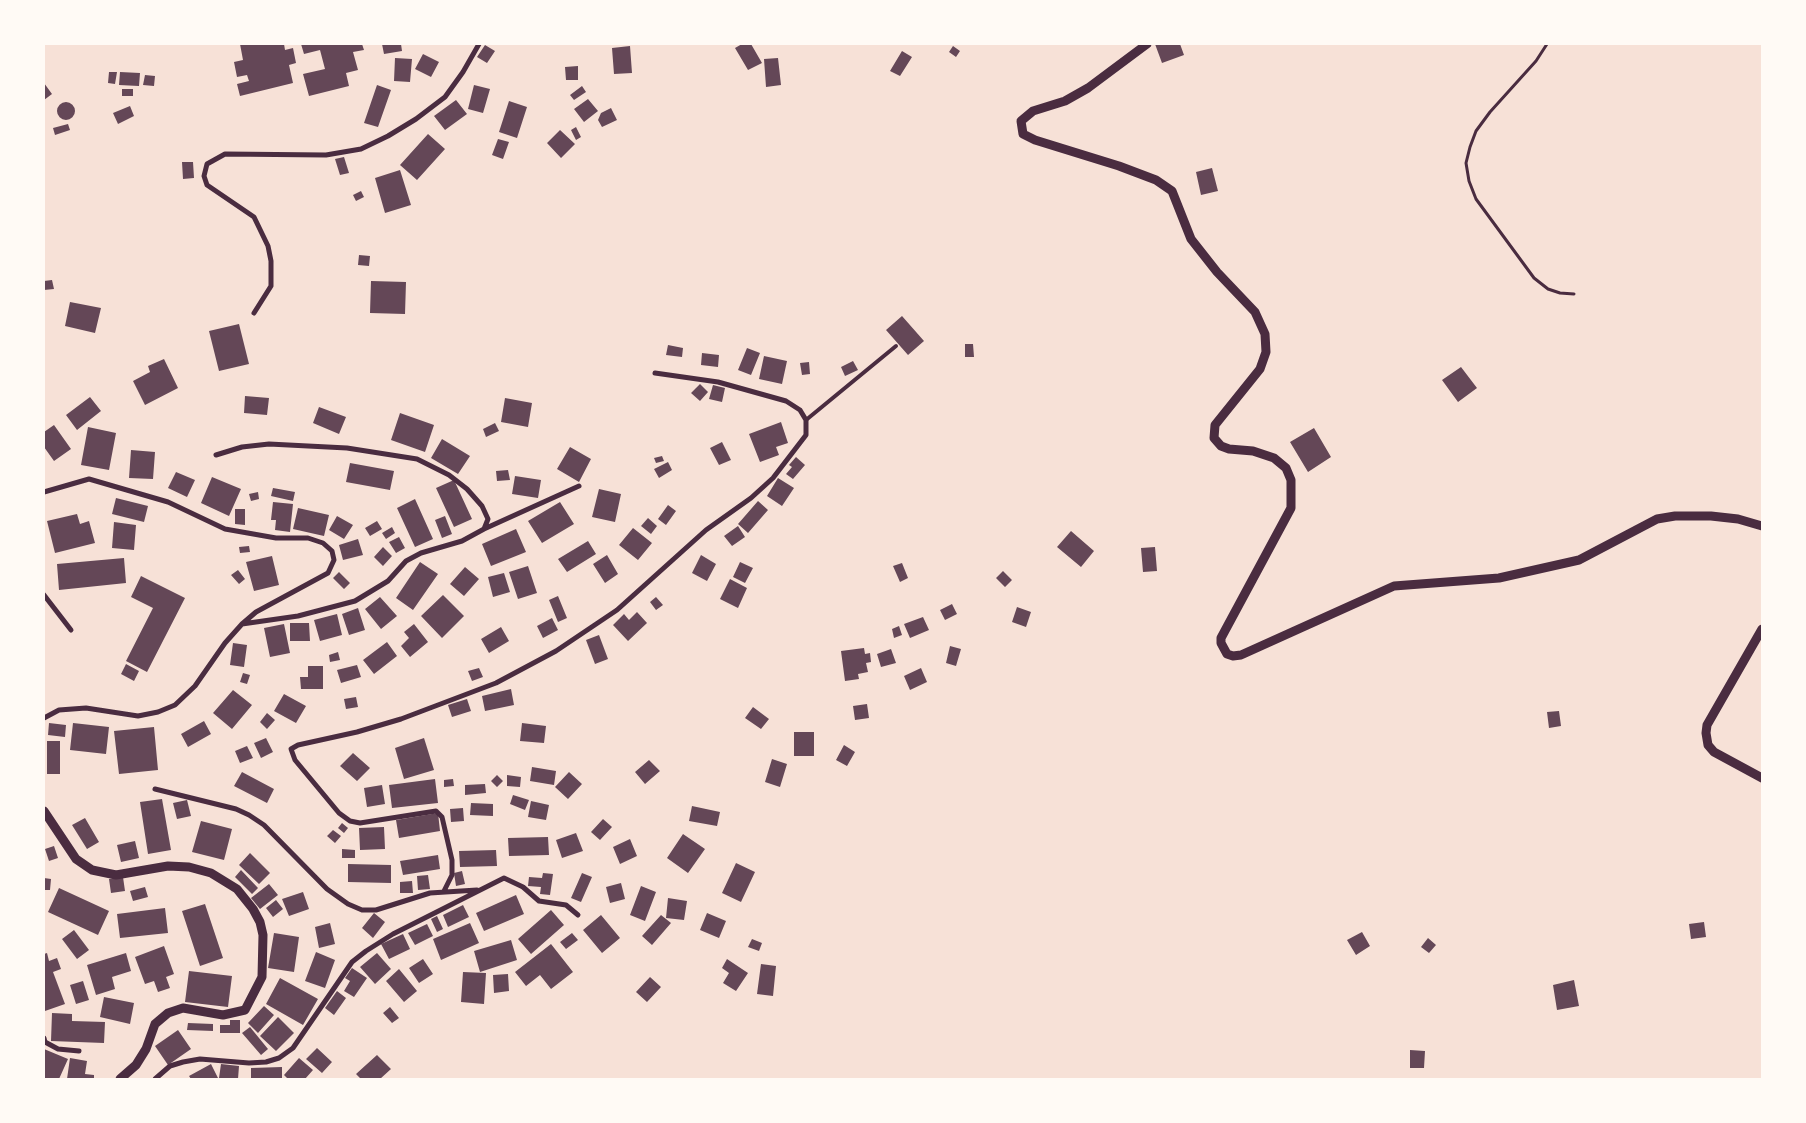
<!DOCTYPE html>
<style>
body{margin:0}
#map{position:relative;width:1806px;height:1123px;overflow:hidden;background:#f7e1d7;font-family:"DejaVu Sans",sans-serif}
canvas{display:block}
.frame{position:absolute;inset:0;border:45px solid #fffaf5;pointer-events:none}
</style>
<div id="map">
<canvas width="1806" height="1123"></canvas>
<div class="frame"></div>
</div>
<script>
const g = document.querySelector('canvas').getContext('2d');
g.lineJoin = 'round';
function paint(path, color) {
  g.fillStyle = color;
  g.fill(path, 'evenodd');
}
function shape(rows) {
  const path = new Path2D();
  for (const r of rows) {
    if (r.length === 3) {
      path.moveTo(r[0] + r[2], r[1]);
      path.arc(r[0], r[1], r[2], 0, 2 * Math.PI);
      continue;
    }
    path.moveTo(r[0], r[1]);
    for (let i = 2; i < r.length; i += 2) path.lineTo(r[i], r[i + 1]);
  }
  return path;
}
function stroke(path, color, width, dash) {
  g.strokeStyle = color;
  g.lineWidth = width;
  g.lineCap = dash ? 'butt' : 'round';
  g.setLineDash(dash || []);
  g.stroke(path);
}
const building = shape([
 [240,44,284,44,285,50,293,48,296,63,289,65,293,83,240,96,237,84,249,81,247,75,237,77,234,62,243,60],
 [301,44,362,44,364,50,353,52,358,70,346,73,349,86,309,96,303,74,325,69,320,50,304,54],
 [382,44,401,44,402,51,384,54],
 [742,44,751,44,762,63,748,70,735,48],
 [1155,44,1180,44,1184,55,1162,63],
 [485,45,495,51,487,63,477,57],
 [630,46,632,73,614,74,612,48],
 [953,46,960,51,956,57,949,52],
 [902,51,912,57,900,76,890,71],
 [423,54,439,62,431,77,415,69],
 [395,58,412,59,410,82,394,81],
 [778,58,781,85,766,87,764,59],
 [578,66,578,80,566,80,565,67],
 [109,72,117,72,115,84,108,83],
 [120,72,140,73,139,86,119,85],
 [145,75,155,76,154,86,143,85],
 [44,83,52,94,44,100],
 [377,85,391,90,378,127,364,123],
 [474,85,490,89,483,113,468,109],
 [582,86,586,92,574,100,570,95],
 [122,89,133,89,133,96,122,96],
 [588,99,598,111,584,122,574,109],
 [456,100,467,114,445,130,434,116],
 [509,101,527,107,517,138,499,132],
 [66,111,9],
 [130,106,134,116,118,124,113,113],
 [611,108,617,120,602,127,598,120,601,113],
 [68,124,70,130,55,135,53,128],
 [576,127,581,137,576,140,571,130],
 [560,130,575,144,561,158,547,143],
 [428,134,445,149,417,180,400,165],
 [498,139,509,142,503,159,492,155],
 [344,157,349,173,340,175,335,159],
 [182,162,193,162,194,178,183,179],
 [1212,168,1218,191,1201,195,1196,172],
 [400,170,411,205,385,213,375,178],
 [361,191,364,197,356,201,353,195],
 [359,255,370,256,369,266,358,265],
 [52,280,54,289,44,290,44,281],
 [371,281,406,282,405,314,370,313],
 [70,302,101,308,95,333,65,326],
 [902,316,924,341,908,355,886,330],
 [239,324,249,364,219,371,209,331],
 [965,344,973,344,974,357,965,357],
 [668,345,683,348,682,357,666,355],
 [747,348,760,353,751,375,738,370],
 [702,353,719,355,718,367,701,365],
 [764,356,787,361,782,384,759,379],
 [164,359,178,388,145,405,133,381,150,372,148,366],
 [853,361,858,370,845,376,841,367],
 [809,362,810,374,802,375,800,363],
 [1461,367,1477,388,1458,402,1442,380],
 [700,384,708,392,700,401,691,393],
 [713,385,725,388,722,402,709,399],
 [245,396,269,398,267,415,244,413],
 [90,397,101,411,77,430,66,415],
 [505,398,532,403,528,427,501,422],
 [319,407,346,417,339,434,313,423],
 [400,413,434,425,425,452,391,440],
 [781,422,788,443,776,447,779,455,760,462,749,434],
 [495,423,499,431,486,437,483,429],
 [54,425,71,449,54,461,44,447,44,432],
 [88,427,116,433,109,470,81,465],
 [1314,428,1331,457,1308,472,1290,442],
 [442,439,470,456,458,474,431,458],
 [722,442,731,460,719,465,710,448],
 [570,447,591,459,579,482,557,469],
 [131,450,155,452,153,479,129,478],
 [662,456,664,461,656,463,654,458],
 [796,457,805,465,793,479,786,474,792,467,789,465],
 [668,462,672,470,659,478,654,469],
 [350,463,394,471,390,490,346,482],
 [508,470,510,480,497,481,496,471],
 [176,472,195,480,187,497,168,488],
 [515,476,541,480,538,498,512,494],
 [212,477,241,489,229,516,201,503],
 [778,478,794,488,782,506,767,496],
 [454,480,472,519,454,527,436,488],
 [273,488,295,492,293,501,271,496],
 [599,489,621,494,615,522,592,517],
 [258,492,259,499,251,501,249,494],
 [116,498,148,506,144,522,112,514],
 [415,499,433,539,415,547,397,508],
 [758,501,768,510,748,533,738,524],
 [273,502,293,504,290,532,275,530,276,520,271,520],
 [560,502,574,524,542,543,528,521],
 [668,505,676,511,666,525,658,519],
 [298,508,329,515,324,536,293,529],
 [235,509,245,509,245,525,235,524],
 [77,514,80,524,89,521,95,543,55,553,47,521],
 [337,516,353,525,344,539,329,530],
 [445,516,452,534,442,538,435,520],
 [648,518,657,526,651,534,641,526],
 [377,521,382,529,370,536,365,528],
 [114,522,136,525,134,550,112,548],
 [738,526,745,537,732,546,724,536],
 [392,527,395,533,386,539,382,533],
 [633,528,652,543,638,560,619,545],
 [516,529,526,552,491,566,482,544],
 [1071,531,1094,551,1081,567,1057,547],
 [399,537,405,548,396,553,389,542],
 [358,539,363,555,343,560,339,545],
 [588,541,596,554,567,572,558,559],
 [249,546,250,552,240,553,239,547],
 [383,547,392,556,383,566,374,557],
 [1155,547,1157,571,1143,572,1141,548],
 [607,555,618,574,605,583,593,564],
 [701,555,716,564,707,581,692,573],
 [272,556,279,585,254,591,246,562],
 [124,558,126,583,59,590,57,564],
 [420,562,438,574,413,610,396,598],
 [740,562,753,568,745,583,733,577],
 [902,563,908,578,900,582,893,566],
 [528,566,537,593,518,599,509,572],
 [465,567,479,579,464,596,450,584],
 [238,570,245,579,239,584,231,575],
 [1003,571,1012,580,1005,587,996,578],
 [339,572,350,583,344,589,333,578],
 [504,573,510,592,493,597,488,577],
 [141,576,185,598,147,672,126,661,153,608,131,597],
 [730,579,747,588,738,608,720,599],
 [443,595,464,616,442,638,421,616],
 [558,596,567,618,558,622,549,600],
 [380,597,397,616,381,629,365,609],
 [656,597,663,605,656,610,650,602],
 [952,604,957,614,945,620,940,610],
 [1017,607,1031,612,1026,627,1012,622],
 [358,608,365,630,349,635,342,614],
 [637,612,647,623,628,641,613,625,624,614,629,620],
 [337,614,342,635,320,641,314,620],
 [923,617,929,630,910,638,904,624],
 [552,618,558,630,543,638,537,626],
 [290,623,309,623,310,641,290,641],
 [284,624,290,653,270,657,264,628],
 [414,624,428,642,410,657,401,646,409,638,404,632],
 [899,626,902,635,894,638,892,629],
 [501,627,509,641,489,653,481,639],
 [599,635,608,659,595,664,586,640],
 [387,642,397,656,374,674,363,660],
 [233,643,247,645,244,667,230,665],
 [950,646,961,649,956,666,946,663],
 [864,648,865,654,870,653,871,662,866,663,868,672,858,674,859,679,845,681,841,651],
 [891,649,896,663,881,667,877,654],
 [338,652,340,660,330,662,329,655],
 [126,664,139,671,134,681,121,674],
 [357,665,361,677,341,683,337,670],
 [308,666,323,666,323,689,301,689,300,677,308,677],
 [479,668,483,677,472,681,468,671],
 [921,668,927,682,910,690,904,676],
 [243,673,250,675,247,684,240,682],
 [511,689,514,705,485,711,482,696],
 [233,690,252,705,232,729,213,713],
 [284,694,306,706,296,723,274,711],
 [356,697,358,707,346,709,344,699],
 [467,699,471,711,452,717,448,705],
 [867,704,869,718,855,720,853,706],
 [753,707,769,719,761,729,745,718],
 [1559,711,1561,726,1549,728,1547,712],
 [267,713,275,720,267,729,260,722],
 [204,721,211,734,188,747,181,734],
 [49,723,66,725,65,737,48,735],
 [73,723,109,727,106,754,70,750],
 [522,723,546,726,544,743,520,741],
 [154,727,158,770,119,774,114,731],
 [794,732,814,732,814,756,794,756],
 [266,738,273,752,261,758,254,743],
 [424,738,434,770,404,779,395,748],
 [47,741,60,741,60,774,47,774],
 [844,745,855,752,847,766,836,760],
 [247,746,253,758,240,763,235,751],
 [353,753,370,768,357,781,340,766],
 [772,759,787,764,780,787,765,782],
 [649,760,660,771,645,784,635,772],
 [532,767,556,771,554,785,530,781],
 [242,772,274,789,267,803,234,786],
 [569,772,582,784,568,799,555,787],
 [497,775,503,781,497,787,491,781],
 [507,775,521,777,520,787,507,786],
 [435,779,438,803,392,808,389,785],
 [453,779,454,786,444,787,444,780],
 [485,784,486,793,465,795,465,785],
 [382,785,385,804,367,807,364,788],
 [513,795,529,800,525,810,510,804],
 [162,799,171,850,148,854,140,802],
 [187,800,191,816,177,819,173,803],
 [531,801,549,805,546,820,528,817],
 [471,803,493,804,493,816,470,815],
 [692,806,720,812,717,826,689,821],
 [463,808,464,821,451,822,450,809],
 [438,813,440,831,399,838,396,820],
 [85,818,99,842,87,849,72,825],
 [603,819,612,827,600,840,591,832],
 [201,821,232,829,224,860,192,852],
 [342,823,348,828,344,833,338,828],
 [384,827,385,849,360,850,359,828],
 [333,830,341,836,335,843,327,836],
 [576,833,583,851,562,858,556,840],
 [683,834,705,849,688,873,667,858],
 [548,837,549,855,509,856,508,838],
 [630,839,637,856,620,864,613,847],
 [135,841,139,858,121,862,117,845],
 [54,846,58,858,49,861,45,849],
 [342,849,355,850,355,858,342,858],
 [496,850,497,866,460,867,459,851],
 [250,853,270,873,259,884,239,865],
 [438,855,440,869,403,875,400,861],
 [736,863,755,872,741,902,722,893],
 [348,864,391,865,391,883,348,882],
 [241,870,258,888,252,894,235,877],
 [462,871,465,884,456,886,454,873],
 [543,873,553,874,550,895,540,894,541,887,528,886,529,877,542,878],
 [582,873,592,877,581,902,571,898],
 [428,875,430,889,418,890,417,876],
 [123,877,125,891,111,893,109,879],
 [44,878,51,879,50,890,44,890],
 [412,881,413,893,400,893,400,882],
 [621,883,625,899,610,903,606,887],
 [269,884,278,895,260,909,251,898],
 [641,886,656,892,645,921,630,915],
 [145,887,148,897,133,901,130,891],
 [59,888,109,911,98,935,48,912],
 [303,892,309,909,289,916,282,899],
 [516,895,524,914,484,931,476,913],
 [668,898,687,901,684,920,666,918],
 [276,900,283,909,273,917,266,908],
 [205,904,223,958,200,966,182,911],
 [463,905,469,917,448,927,443,915],
 [165,908,168,933,120,938,117,914],
 [551,910,564,925,531,954,518,939],
 [374,913,385,922,373,938,362,928],
 [707,913,726,921,719,938,700,930],
 [601,915,620,938,602,953,583,930],
 [661,915,671,923,652,945,642,936],
 [437,916,443,929,437,932,431,919],
 [1704,922,1706,937,1691,939,1689,924],
 [330,923,335,944,319,948,315,927],
 [470,923,479,943,441,960,433,939],
 [427,924,433,936,415,945,408,933],
 [74,930,89,950,77,959,62,939],
 [1362,932,1370,946,1356,955,1347,940],
 [274,933,299,937,294,972,268,968],
 [572,933,578,940,566,949,560,942],
 [403,934,410,949,389,959,381,944],
 [1428,938,1436,945,1429,953,1421,947],
 [752,939,762,943,759,951,748,947],
 [511,940,517,960,480,972,474,951],
 [551,944,573,972,551,989,540,975,526,986,515,972],
 [164,946,174,974,166,977,170,988,158,992,154,981,145,984,135,957],
 [316,952,335,960,325,988,305,981],
 [47,953,49,961,57,958,61,969,53,972,65,1004,45,1011,44,954],
 [126,953,131,971,112,977,115,989,96,995,87,965],
 [377,953,391,969,375,984,360,967],
 [423,959,433,974,419,983,409,968],
 [727,959,748,973,736,991,723,983,729,973,722,968],
 [761,964,776,966,773,996,757,994],
 [352,968,367,978,354,997,344,991,350,981,345,978],
 [399,969,417,991,404,1002,386,981],
 [189,971,232,976,228,1007,185,1002],
 [463,972,486,973,484,1004,461,1002],
 [508,974,509,991,494,993,493,975],
 [650,977,661,987,647,1002,636,992],
 [280,978,318,999,303,1025,266,1004],
 [1574,980,1579,1006,1557,1010,1553,985],
 [83,981,89,1000,76,1004,70,985],
 [337,991,346,998,334,1015,325,1008],
 [104,997,134,1003,130,1024,100,1017],
 [264,1006,274,1015,258,1033,248,1023],
 [390,1007,399,1018,392,1023,383,1013],
 [52,1013,72,1014,72,1021,105,1022,104,1043,51,1041],
 [278,1017,294,1033,276,1051,260,1036],
 [230,1020,240,1020,240,1033,220,1033,220,1025,230,1025],
 [188,1023,213,1024,213,1031,187,1030],
 [250,1027,268,1049,261,1055,242,1033],
 [178,1030,191,1049,168,1065,155,1046],
 [317,1048,332,1062,322,1073,306,1059],
 [44,1049,68,1059,59,1079,44,1079],
 [1410,1050,1425,1051,1424,1068,1410,1068],
 [377,1055,391,1069,380,1079,361,1079,356,1074],
 [70,1058,87,1061,85,1074,94,1075,94,1079,67,1079],
 [299,1058,313,1070,305,1079,288,1079,284,1075],
 [211,1064,218,1078,191,1079,189,1076],
 [221,1064,239,1066,238,1079,219,1078],
 [282,1067,282,1079,251,1079,251,1068]
]);
const path = shape([
 [1547,44,1536,61,1490,112,1476,131,1470,147,1466,163,1469,181,1476,199,1534,278,1548,289,1560,293,1574,294]
]);
const service = shape([
 [806,420,896,346]
]);
const minor = shape([
 [254,313,271,286,271,261,268,246,254,217,207,185,204,176,207,164,225,154,326,155,361,149,388,136,416,119,445,97,463,72,479,44],
 [216,455,242,447,269,444,347,448,417,459,449,475,467,489,482,506,488,519,484,529,462,541,421,553,406,561,388,581,355,601,298,616,242,624],
 [44,492,89,479,168,502,225,529,276,538,308,538,323,543,332,551,334,560,328,573,256,612,242,624,225,643,195,686,175,705,158,712,138,716,86,708,59,710,44,718],
 [484,529,579,486],
 [44,595,71,630],
 [155,789,236,809,249,815,264,825,327,889,348,904,362,910,376,910,430,893,477,890],
 [444,891,452,875,452,860,442,817,436,811,360,823,350,821,339,813,295,760,291,749,298,745,357,732,401,719,496,683,556,651,617,610,706,530,751,498,773,478,806,435,806,420,800,410,786,401,718,382,655,373],
 [44,1038,45,1042,58,1049,79,1051],
 [155,1079,170,1066,183,1062,200,1059,249,1063,266,1062,279,1058,293,1048,352,962,366,951,393,934,504,878,523,887,539,901,566,905,578,915]
]);
const tertiary = shape([
 [1147,44,1088,88,1065,101,1033,111,1021,121,1023,134,1035,140,1119,166,1156,180,1172,191,1191,239,1217,272,1255,312,1265,334,1266,352,1260,369,1215,425,1214,438,1221,446,1229,449,1253,451,1274,458,1286,468,1291,480,1291,508,1221,638,1221,643,1227,654,1233,656,1241,655,1394,586,1499,578,1579,560,1657,519,1675,516,1711,516,1738,519,1762,526],
 [1762,629,1707,725,1706,733,1708,745,1714,752,1762,778],
 [44,811,76,859,92,870,116,875,168,866,189,867,211,873,237,889,253,909,260,922,263,935,262,977,245,1010,223,1015,183,1008,168,1013,155,1024,146,1049,136,1065,120,1079]
]);
paint(building, '#644757');
stroke(path, '#4a2c40', 3);
stroke(service, '#4a2c40', 4);
stroke(minor, '#4a2c40', 5);
stroke(tertiary, '#4a2c40', 9);
</script>
